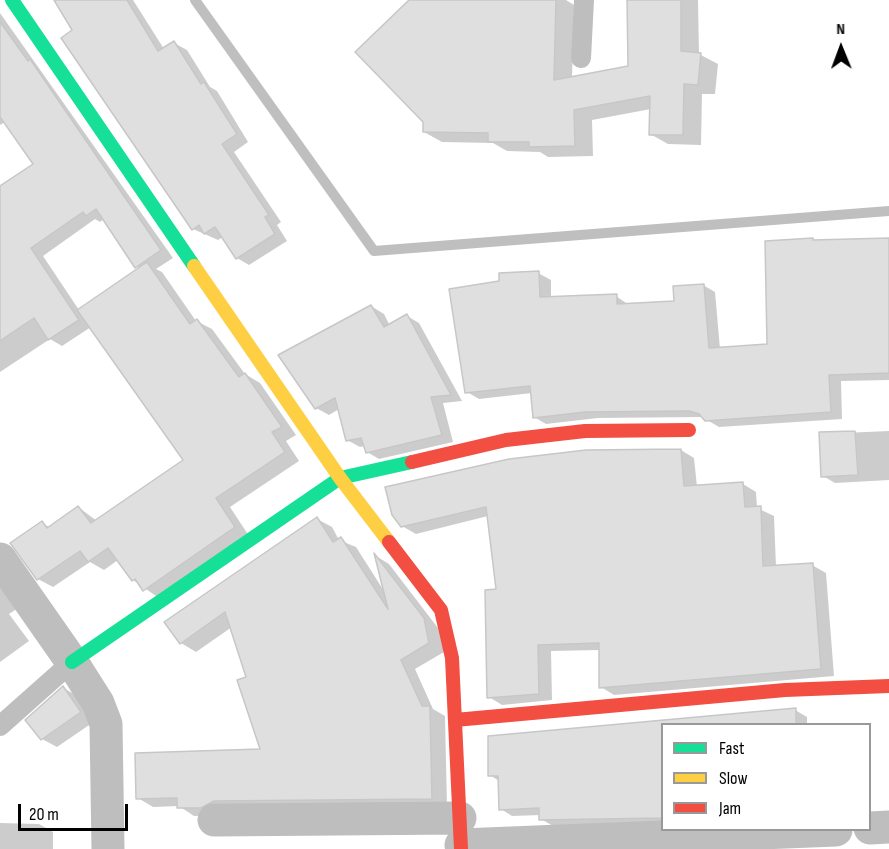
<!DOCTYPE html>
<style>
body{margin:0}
#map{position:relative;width:889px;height:849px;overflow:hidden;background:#fff;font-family:"Sofia Sans Condensed",sans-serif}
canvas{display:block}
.legend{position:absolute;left:661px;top:723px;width:210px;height:108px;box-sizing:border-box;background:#fff;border:2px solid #999;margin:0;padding:8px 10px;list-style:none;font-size:18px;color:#000}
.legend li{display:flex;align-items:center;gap:12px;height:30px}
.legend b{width:30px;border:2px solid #999}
.north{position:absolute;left:811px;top:18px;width:60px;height:60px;-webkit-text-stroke:4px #fff;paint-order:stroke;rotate:359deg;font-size:16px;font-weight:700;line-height:24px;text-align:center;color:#000}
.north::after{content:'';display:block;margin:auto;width:21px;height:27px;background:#000;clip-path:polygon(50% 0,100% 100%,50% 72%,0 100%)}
.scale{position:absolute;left:18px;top:804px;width:110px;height:27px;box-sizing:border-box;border:3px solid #000;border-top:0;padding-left:8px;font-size:18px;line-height:21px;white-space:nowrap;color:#000;-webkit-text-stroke:4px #fff;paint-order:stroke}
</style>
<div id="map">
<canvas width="889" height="849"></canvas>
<ul class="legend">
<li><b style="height:8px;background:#16e098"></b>Fast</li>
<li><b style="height:8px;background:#ffcf43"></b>Slow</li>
<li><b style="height:8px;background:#f24e42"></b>Jam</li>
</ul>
<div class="north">N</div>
<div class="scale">20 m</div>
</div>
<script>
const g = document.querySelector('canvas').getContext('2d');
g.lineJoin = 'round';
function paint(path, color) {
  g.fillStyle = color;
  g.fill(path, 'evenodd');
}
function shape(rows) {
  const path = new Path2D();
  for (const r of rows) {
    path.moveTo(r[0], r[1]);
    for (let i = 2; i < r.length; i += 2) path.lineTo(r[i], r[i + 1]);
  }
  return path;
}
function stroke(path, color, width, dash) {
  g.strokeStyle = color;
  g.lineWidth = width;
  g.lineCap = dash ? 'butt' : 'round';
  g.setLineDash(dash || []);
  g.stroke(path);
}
const shadow = shape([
 [56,0,133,0,164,49,174,43,187,50,210,87,217,91,248,142,234,152,281,222,277,225,287,241,249,265,237,258,223,237,218,240,193,229],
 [411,0,566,0,574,5,572,78,629,67,628,0,698,0,699,54,718,64,715,94,702,94,701,145,668,144,650,134,651,109,592,120,593,156,548,157,540,152,507,151,493,143,442,142,424,132],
 [0,13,173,258,156,269,162,272,196,321,212,329,245,374,260,383,296,435,286,441,299,461,230,507,249,536,159,598,133,580,118,560,104,570,90,562,53,587,38,579,42,523,49,527,78,507,97,521,185,461,91,327,62,346,50,339,0,372,0,188,35,164,5,122,0,125],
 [95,219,100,222,104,219,139,269,79,310,43,256],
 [889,239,889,380,841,381,842,419,719,427,702,417,598,418,546,424,534,417,532,393,479,399,467,392,500,282,538,273,551,280,551,298,616,296,629,305,676,302,703,285,715,292,720,349,769,345],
 [371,306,384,314,390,326,407,316,419,323,462,401,443,403,453,442,379,459,367,452,365,446,360,447,347,440,339,409,329,415,316,408],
 [889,431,889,480,835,483,823,476,821,434],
 [681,450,694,458,697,487,743,484,756,492,757,508,774,516,776,567,812,565,826,573,834,676,614,695,601,687,600,650,551,651,552,700,502,705,489,697,498,591,488,516,416,534,402,526],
 [317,519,332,527,339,540,356,547,384,591,376,556,389,564,438,628,444,652,415,669,433,709,445,716,447,807,194,816,179,806,153,807,138,798,262,750,248,678,232,627,196,652,181,643],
 [0,580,18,608,9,614,29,641,0,662],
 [63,688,78,696,95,721,57,747,42,739],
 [795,710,807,717,807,724,662,724,662,825,553,826,541,819,541,815,512,816,501,809,499,781,490,775,489,737],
 [0,823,39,824,53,832,53,849,0,849]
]);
const stream = shape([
 [195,0,374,251,889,211]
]);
const building = shape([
 [54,0,127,0,158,51,174,41,201,84,204,82,237,134,222,144,269,215,265,217,275,234,236,259,215,227,204,234,199,225,192,230,61,38,72,30,54,0],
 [409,0,556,0,554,80,628,66,627,0,681,0,681,51,701,53,698,85,684,84,683,135,649,135,650,96,574,110,575,146,529,147,529,142,488,142,488,133,423,132,423,122,355,52,409,0],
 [0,22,28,61,30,59,161,250,135,268,96,209,86,216,83,212,31,248,79,320,48,340,34,318,0,341,0,186,33,164,0,117,0,22],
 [813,238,813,240,889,238,889,373,829,375,831,412,705,421,699,414,689,411,585,412,533,418,530,386,465,393,449,289,499,281,499,273,539,271,540,297,617,294,617,304,674,301,673,286,704,284,709,348,767,344,765,241,813,238],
 [147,262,190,324,197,319,239,377,245,373,282,427,272,432,285,452,216,498,235,527,143,591,135,579,132,581,108,548,88,562,80,551,37,580,10,543,42,521,47,528,78,506,91,523,183,460,77,310,147,262],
 [371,305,384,327,407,314,451,395,431,397,442,435,366,453,361,438,346,441,335,398,315,409,278,355,371,305],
 [855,431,858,475,821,477,819,432,855,431],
 [681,449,684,486,743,482,745,507,761,506,763,566,813,563,821,669,599,688,599,643,538,645,539,694,487,698,485,590,496,589,486,507,401,527,392,515,385,487,509,459,586,450,681,449],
 [317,517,333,542,341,537,388,609,374,553,424,618,429,643,401,660,422,706,430,706,432,799,214,801,201,808,177,808,177,798,136,799,135,753,260,749,237,680,246,677,225,612,180,644,164,622,317,517],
 [63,686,81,712,41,740,25,720,63,686],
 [796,708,796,724,663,724,663,818,539,820,539,808,499,810,498,776,488,776,488,736,796,708]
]);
const lane = shape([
 [581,58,584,0],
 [0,726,72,662]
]);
const street = shape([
 [0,559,72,662,98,703,106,724,108,849],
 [214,820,460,818],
 [870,828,889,827],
 [461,845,836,830]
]);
const fast = shape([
 [12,0,194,266],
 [72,662,340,478,412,462]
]);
const slow = shape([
 [194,266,340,478,389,542]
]);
const jam = shape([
 [412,462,506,440,585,431,689,430],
 [389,542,441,610,452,658,461,849],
 [455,720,785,690,889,686]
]);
paint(shadow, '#0003');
stroke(stream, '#bfbfbf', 10);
paint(building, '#dfdfdf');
stroke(building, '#c7c7c7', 1.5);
stroke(lane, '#bebebe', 20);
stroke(street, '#bebebe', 33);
stroke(fast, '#16e098', 14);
stroke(slow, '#ffcf43', 14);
stroke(jam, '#f24e42', 14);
</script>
